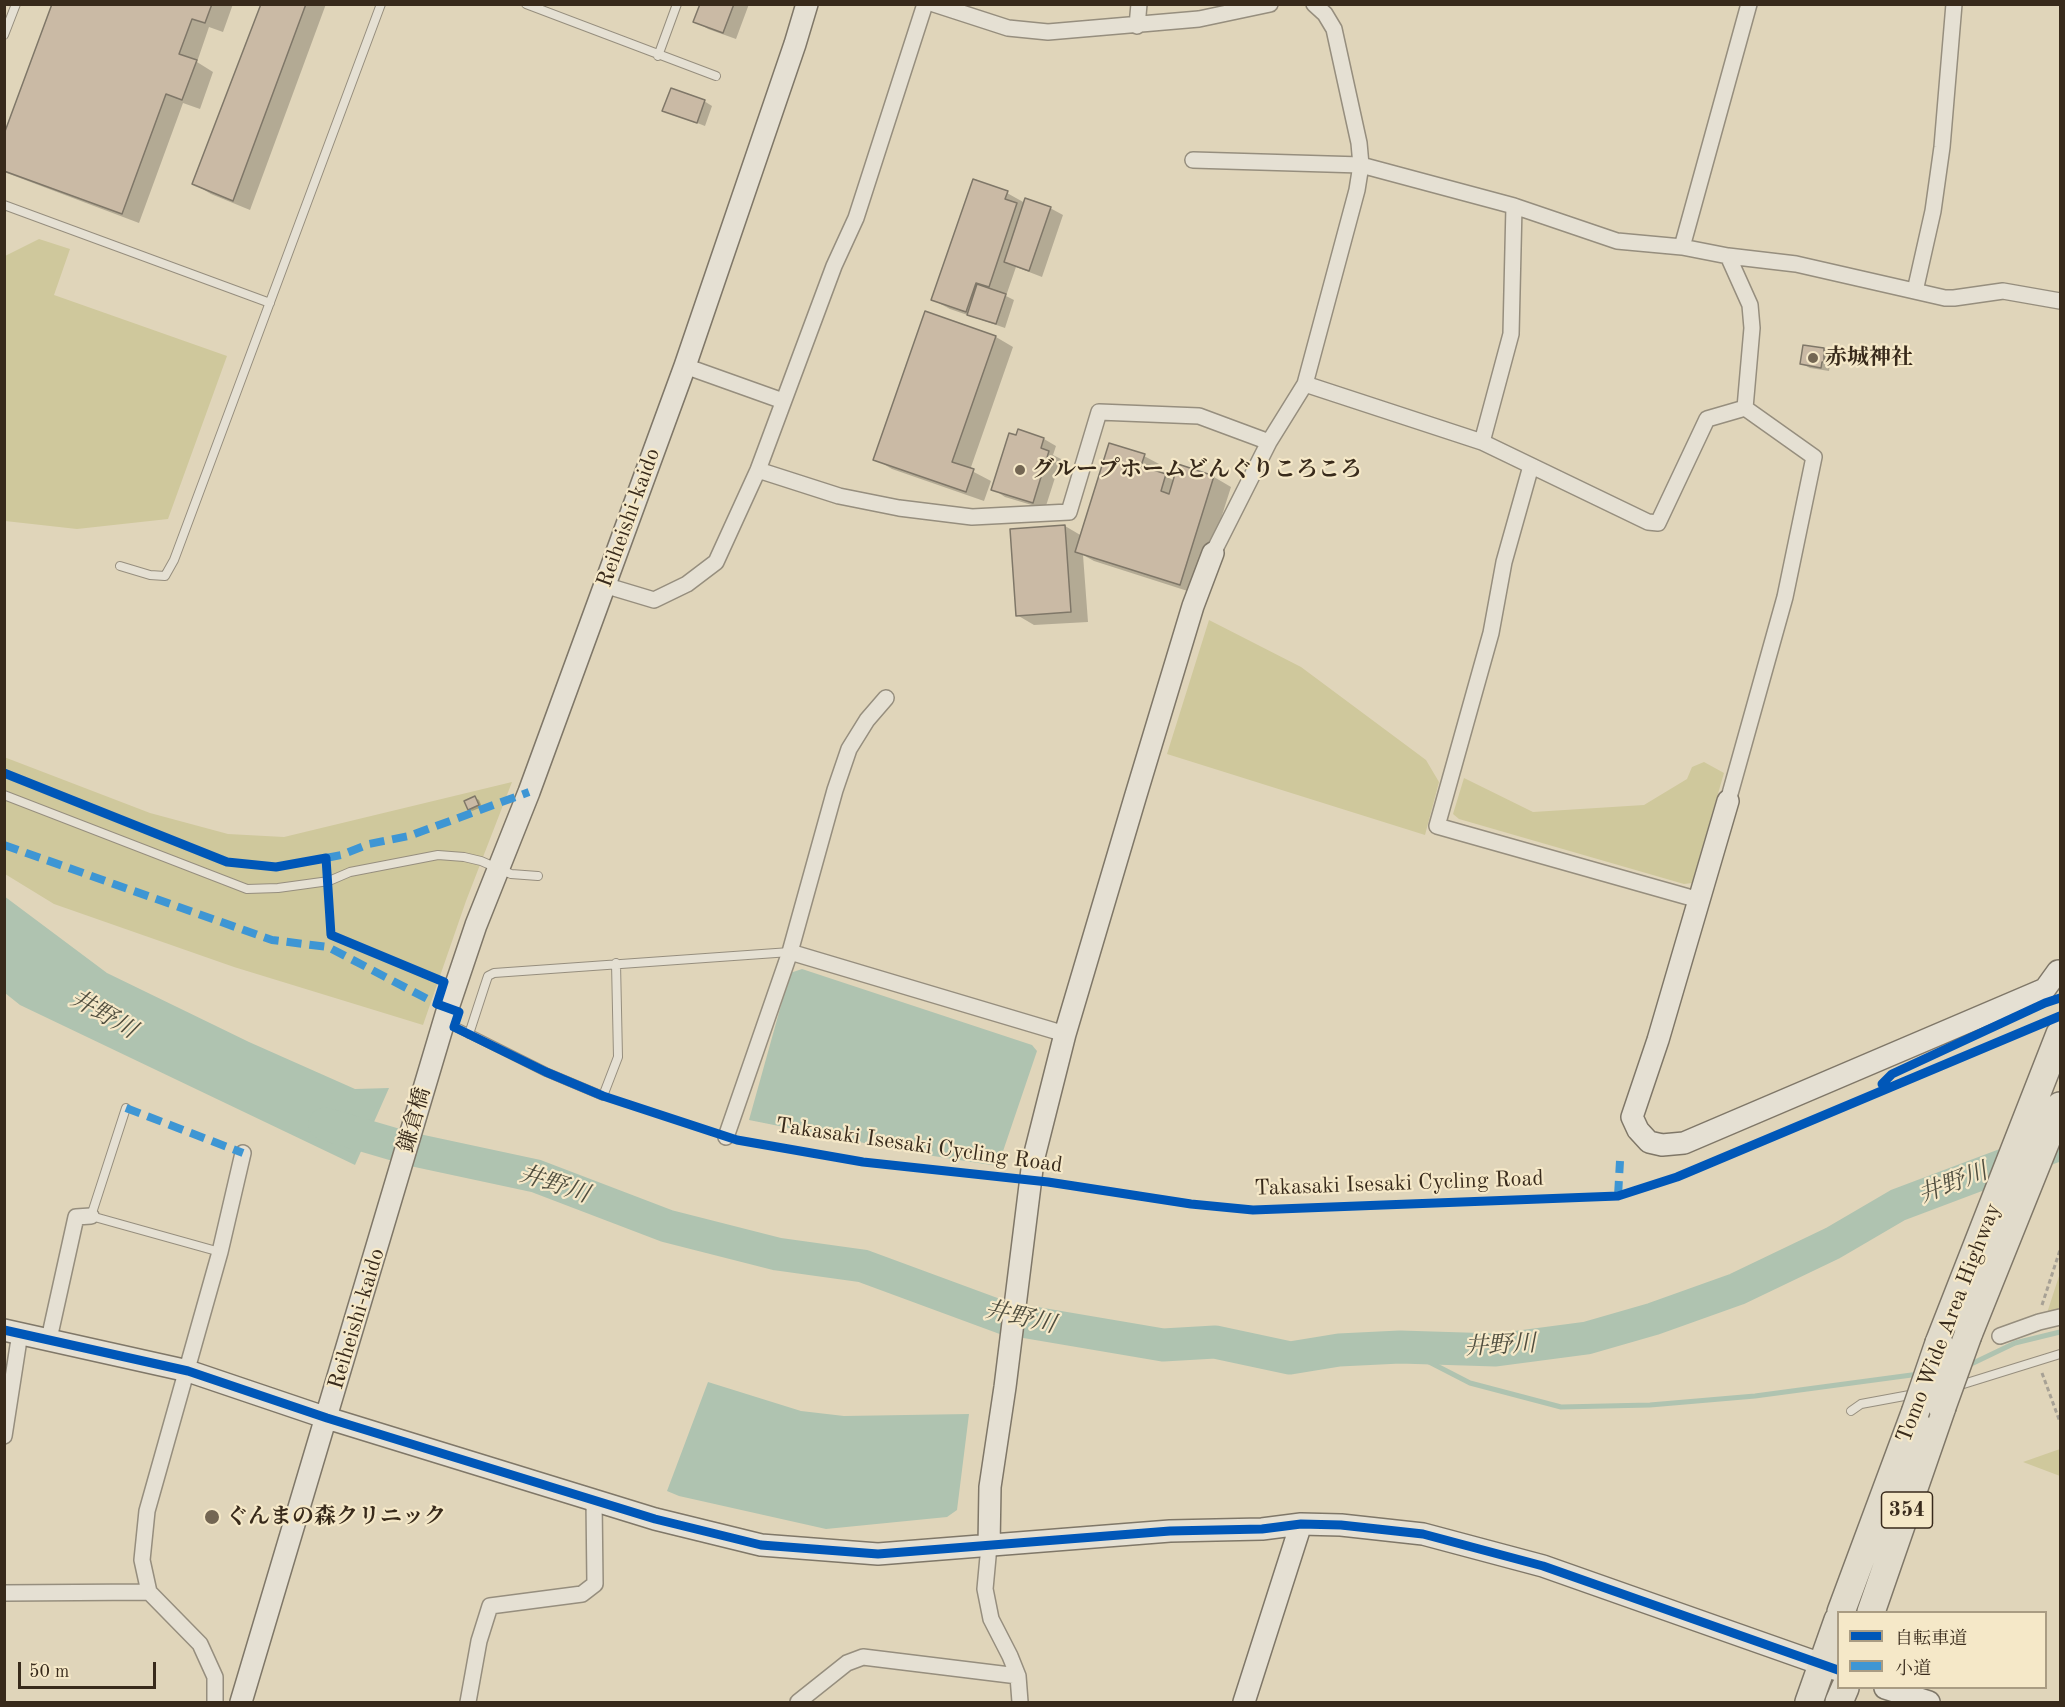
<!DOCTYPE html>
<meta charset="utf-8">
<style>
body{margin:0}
#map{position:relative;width:2065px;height:1707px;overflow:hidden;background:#e0d5ba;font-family:"Old Standard TT","Noto Serif JP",serif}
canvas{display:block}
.frame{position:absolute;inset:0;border:6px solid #382a1b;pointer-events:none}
.legend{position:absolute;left:1837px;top:1611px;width:210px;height:78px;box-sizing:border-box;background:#f5e8c8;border:2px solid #a99c83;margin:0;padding:8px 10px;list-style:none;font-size:18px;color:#382a1b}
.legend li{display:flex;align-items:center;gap:12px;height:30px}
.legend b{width:30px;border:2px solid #a99c83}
.scale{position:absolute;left:18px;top:1662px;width:138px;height:27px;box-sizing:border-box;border:3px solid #382a1b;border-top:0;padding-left:8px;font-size:18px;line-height:21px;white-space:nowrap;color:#382a1b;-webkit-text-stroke:4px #f5e8c8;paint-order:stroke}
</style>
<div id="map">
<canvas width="2065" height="1707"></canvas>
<div class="frame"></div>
<ul class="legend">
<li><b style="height:8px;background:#0057b8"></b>自転車道</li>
<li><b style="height:8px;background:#3e96d4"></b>小道</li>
</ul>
<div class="scale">50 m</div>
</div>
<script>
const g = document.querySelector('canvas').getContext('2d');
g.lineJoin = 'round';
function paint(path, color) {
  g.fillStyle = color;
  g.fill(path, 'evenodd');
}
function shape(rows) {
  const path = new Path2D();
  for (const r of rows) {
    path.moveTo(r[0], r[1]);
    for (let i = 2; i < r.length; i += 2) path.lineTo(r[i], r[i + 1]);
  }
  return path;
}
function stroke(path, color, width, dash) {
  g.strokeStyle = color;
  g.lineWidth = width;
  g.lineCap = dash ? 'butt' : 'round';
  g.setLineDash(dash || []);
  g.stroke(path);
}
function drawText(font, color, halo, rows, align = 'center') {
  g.font = font + ' "Old Standard TT","Noto Serif JP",serif';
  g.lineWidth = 4.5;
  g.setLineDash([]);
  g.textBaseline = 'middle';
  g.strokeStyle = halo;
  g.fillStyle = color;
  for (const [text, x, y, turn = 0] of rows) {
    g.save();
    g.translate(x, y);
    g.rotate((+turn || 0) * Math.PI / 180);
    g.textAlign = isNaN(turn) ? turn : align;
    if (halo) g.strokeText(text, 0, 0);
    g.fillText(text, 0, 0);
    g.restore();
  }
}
const green = shape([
 [39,239,70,249,54,295,227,356,168,519,77,529,5,521,5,256],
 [1209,620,1301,667,1426,760,1439,782,1425,835,1167,754],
 [4,757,150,813,228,834,284,837,512,782,466,901,423,1025,234,967,54,904,5,874],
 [1704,762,1724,773,1692,883,1684,884,1459,819,1453,814,1464,778,1533,812,1644,805,1687,779,1692,767],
 [2060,1273,2060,1312,2050,1315,2048,1310],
 [2060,1449,2060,1476,2023,1462]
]);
const water = shape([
 [4,896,107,973,249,1042,355,1089,389,1088,355,1165,20,1005,5,993],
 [802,969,1032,1045,1037,1051,998,1166,914,1153,749,1120,790,973],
 [708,1382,801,1411,844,1416,969,1414,957,1510,947,1517,826,1529,679,1496,667,1491]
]);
const shadow = shape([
 [54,4,233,4,223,32,209,27,197,62,213,72,200,109,183,103,139,223,4,172,4,139],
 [262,4,326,4,250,210,211,194,194,184],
 [701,4,749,4,736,39,708,29,695,21],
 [704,101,712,106,705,126,664,110],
 [1007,193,1025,203,1050,208,1063,215,1042,277,1016,267,1006,296,1014,300,1005,328,950,309,933,300],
 [926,313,996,337,1013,347,970,470,991,481,984,501,892,469,875,459],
 [1823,349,1832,354,1832,365,1830,365,1829,371,1810,368,1802,364],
 [1044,439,1056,446,1053,455,1061,459,1045,509,1005,497,993,489],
 [1144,456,1161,465,1159,473,1175,481,1179,466,1214,477,1231,487,1197,594,1094,561,1083,555,1088,622,1034,625,1017,615,1065,526,1082,536],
 [475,798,479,800,482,807,472,811,469,809]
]);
const stream = shape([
 [1400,1347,1470,1383,1561,1407,1650,1405,1755,1396,1919,1374],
 [1967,1366,2015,1343,2060,1332]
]);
const river = shape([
 [325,1124,410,1149,536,1176,667,1226,777,1254,863,1266,1004,1318,1163,1345,1215,1342,1290,1358,1339,1350,1400,1347,1496,1350,1587,1338,1653,1319,1737,1289,1833,1243,1898,1205,2060,1144]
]);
const building = shape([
 [52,4,212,4,205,23,192,19,179,54,197,60,182,100,166,94,122,214,4,171,4,134,52,4],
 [261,4,306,4,233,201,192,184,261,4],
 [700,4,734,4,723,33,693,22,700,4],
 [671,88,705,100,697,123,662,111,671,88],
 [973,179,1008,191,1005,199,1017,203,989,287,976,283,966,312,931,300,973,179],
 [1025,198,1051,207,1029,271,1004,262,1025,198],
 [977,284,1006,294,996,324,967,315,977,284],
 [925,311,996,336,952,462,974,469,966,492,873,460,925,311],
 [1803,345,1824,348,1824,362,1822,362,1821,368,1800,364,1803,345],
 [1018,429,1044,438,1041,448,1049,451,1033,503,991,490,1009,433,1016,435,1018,429],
 [1109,443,1145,454,1141,466,1166,474,1161,491,1169,494,1178,464,1214,476,1180,585,1075,552,1109,443],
 [1065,525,1071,612,1016,616,1010,529,1065,525],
 [475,796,479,805,468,810,464,801,475,796]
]);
const path = shape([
 [2042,1305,2060,1250],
 [2042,1373,2060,1422]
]);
const lane = shape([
 [526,4,716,76],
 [4,35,16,4],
 [658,56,677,4],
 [4,205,270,303],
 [120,566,150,575,165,576,174,560,381,4],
 [4,795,247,889,278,888,329,881,350,872,438,855,464,857,481,861,511,874,538,876],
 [446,1022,546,1072,603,1096,618,1057,616,963],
 [469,1034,484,988,488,976,494,973,790,952],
 [126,1108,91,1216,220,1252],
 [1957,1386,2060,1354],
 [1851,1411,1861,1404,1915,1394]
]);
const street = shape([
 [934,4,1008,28,1048,32,1199,19,1270,4],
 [1137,26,1139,4],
 [1193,160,1361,165,1514,206,1617,241,1682,247,1728,256,1796,264,1945,298,1954,298,2003,291,2060,301],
 [1682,247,1749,4],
 [1915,291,1933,211,1942,147,1954,4],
 [685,366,783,401],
 [1305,384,1482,442,1648,522,1658,523,1707,419,1745,408,1752,328,1750,305,1728,256],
 [1482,442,1511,334,1514,206],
 [1531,466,1504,562,1491,633,1437,826,1699,900],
 [758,470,839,496,899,508,972,517,1069,512,1099,412,1199,416,1269,442],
 [1213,553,1269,442,1305,384,1357,190,1361,165,1359,143,1334,29,1325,14,1314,4],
 [604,585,654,600,687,584,716,562,758,470,834,266,856,218,925,4],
 [1728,801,1785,597,1814,457,1745,408],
 [790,952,1065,1034],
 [726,1137,790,952,835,790,849,749,867,720,886,698],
 [2000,1336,2039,1322,2060,1317],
 [49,1339,76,1217,91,1216],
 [4,1436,20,1333],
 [989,1546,985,1589,991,1619,1010,1656,1018,1676,1020,1702],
 [4,1593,149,1592],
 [215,1702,215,1677,200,1644,149,1592,142,1560,147,1511,220,1252,243,1153],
 [468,1702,479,1641,490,1606,582,1594,595,1584,594,1500],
 [798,1702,847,1663,863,1657,1018,1676]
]);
const secondary = shape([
 [1728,801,1658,1040,1632,1117,1638,1130,1649,1142,1662,1145,1684,1143,2045,989,2058,971],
 [4,1330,188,1371,327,1418,655,1519,761,1545,878,1554,1170,1531,1262,1529,1301,1524,1341,1525,1423,1534,1543,1566,1838,1670],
 [989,1546,990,1487,1005,1387,1033,1161,1065,1034,1135,798,1193,606,1213,553],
 [1885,1688,1929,1702],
 [241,1702,448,1008,476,925,529,792,685,366,795,44,807,4],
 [1244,1702,1301,1524]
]);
const highway = shape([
 [1968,1335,2060,1106],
 [1939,1343,2060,1034],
 [1841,1612,1915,1413],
 [1871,1612,1942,1407],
 [1809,1702,1838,1620],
 [1839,1702,1845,1688]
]);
const highwayBridge = shape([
 [1942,1407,1968,1335],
 [1915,1413,1939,1343]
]);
const quiet = shape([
 [4,845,272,940,328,947,437,1004],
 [326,858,341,855,369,844,409,836,529,792],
 [126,1108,243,1153],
 [1618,1196,1620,1161]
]);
const cycleway = shape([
 [4,773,227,862,276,867,326,858,331,935,444,982,437,1004,459,1012,454,1027,546,1072,603,1096,737,1140,863,1162,1048,1182,1191,1204,1253,1210,1618,1196,1677,1177,2060,1016],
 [1882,1084,1892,1074,2045,1003,2060,998],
 [4,1330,188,1371,327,1418,655,1519,761,1545,878,1554,1170,1531,1262,1529,1301,1524,1341,1525,1423,1534,1543,1566,1838,1670]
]);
const markers = [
 [1813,358,6,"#736653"],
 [1020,470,6,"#736653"],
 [212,1517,8,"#736653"]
];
const shields = [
 [1907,1510,51]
];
const shieldNames = [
 ["354",1907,1510]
];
const poiNames = [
 ["赤城神社",1825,358],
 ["グループホームどんぐりころころ",1032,470],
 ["ぐんまの森クリニック",226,1517]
];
const streetNames = [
 ["Reiheishi-kaido",629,518,-70],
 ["鎌倉橋",415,1120,-74],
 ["Takasaki Isesaki Cycling Road",919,1146,8],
 ["Takasaki Isesaki Cycling Road",1399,1184,-2],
 ["Reiheishi-kaido",357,1319,-73],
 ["Tomo Wide Area Highway",1949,1323,-69]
];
const waterNames = [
 ["井野川",103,1015,30],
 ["井野川",1953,1184,-21],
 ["井野川",554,1185,18],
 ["井野川",1020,1318,13],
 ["井野川",1500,1346,-3]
];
paint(green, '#cfc89c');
paint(water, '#afc3b0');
paint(shadow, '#0003');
stroke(stream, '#afc3b0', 5);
stroke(river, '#afc3b0', 33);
paint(building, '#cabaa5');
stroke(building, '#7f7768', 1.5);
stroke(lane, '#968e7e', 10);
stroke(street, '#968e7e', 18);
stroke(secondary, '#7f7768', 24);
stroke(highway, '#7f7768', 30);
stroke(path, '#a7a195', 3, [4.5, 3]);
stroke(lane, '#e5e0d3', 8);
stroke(street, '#e5e0d3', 15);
stroke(secondary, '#e5e0d3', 21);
stroke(highway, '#e1dbcb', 27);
stroke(highwayBridge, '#7f7768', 30, []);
stroke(highwayBridge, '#e1dbcb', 27);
stroke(quiet, '#3e96d4', 8, [15, 8]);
stroke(cycleway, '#0057b8', 9);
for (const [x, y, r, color] of markers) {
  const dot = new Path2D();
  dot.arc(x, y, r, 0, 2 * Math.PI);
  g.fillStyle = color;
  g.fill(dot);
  stroke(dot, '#f5e8c8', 2);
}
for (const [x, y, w] of shields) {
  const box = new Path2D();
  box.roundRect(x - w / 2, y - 18, w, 36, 4.5);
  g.fillStyle = '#f5e8c8';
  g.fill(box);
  stroke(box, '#382a1b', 1.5);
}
drawText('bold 21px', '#382a1b', null, shieldNames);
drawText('bold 22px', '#382a1b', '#f5e8c8', poiNames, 'left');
drawText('22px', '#382a1b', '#f5e8c8', streetNames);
drawText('italic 24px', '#504e3f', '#f5e8c8', waterNames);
</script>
